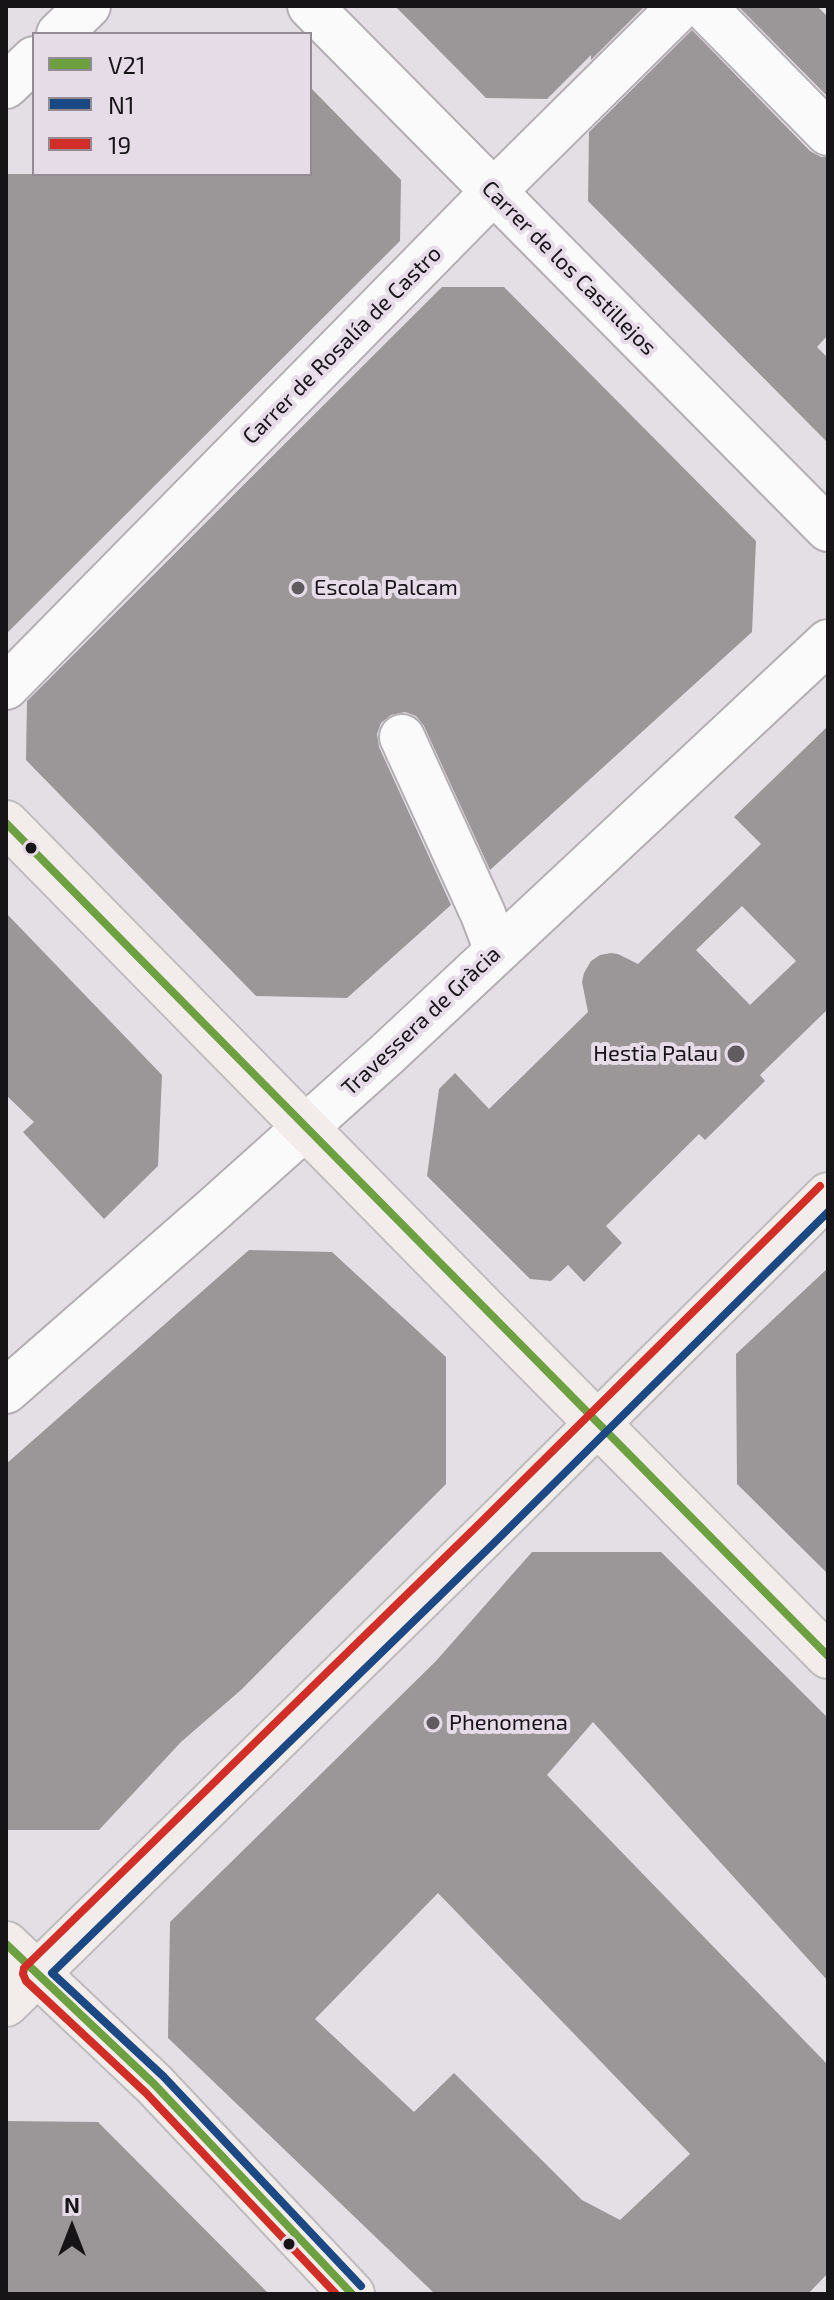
<!DOCTYPE html>
<meta charset="utf-8">
<style>
body{margin:0}
#map{position:relative;width:834px;height:2300px;overflow:hidden;background:#e4dfe4;font-family:"Exo 2",sans-serif}
canvas{display:block}
.frame{position:absolute;inset:0;border:8px solid #171418;pointer-events:none}
.legend{position:absolute;left:32px;top:32px;width:280px;height:144px;box-sizing:border-box;background:#e5dce7;border:2px solid #938c94;margin:0;padding:10px 14px;list-style:none;font-size:24px;color:#171418}
.legend li{display:flex;align-items:center;gap:16px;height:40px}
.legend b{width:40px;border:2px solid #938c94}
.north{position:absolute;left:32px;top:2188px;width:80px;height:80px;-webkit-text-stroke:6px #e5dce7;paint-order:stroke;rotate:0deg;font-size:22px;font-weight:700;line-height:32px;text-align:center;color:#171418}
.north::after{content:'';display:block;margin:auto;width:28px;height:36px;background:#171418;clip-path:polygon(50% 0,100% 100%,50% 72%,0 100%)}
</style>
<div id="map">
<canvas width="834" height="2300"></canvas>
<div class="frame"></div>
<ul class="legend">
<li><b style="height:10px;background:#6da040"></b>V21</li>
<li><b style="height:10px;background:#1c4883"></b>N1</li>
<li><b style="height:10px;background:#d02e26"></b>19</li>
</ul>
<div class="north">N</div>
</div>
<script>
const g = document.querySelector('canvas').getContext('2d');
g.lineJoin = 'round';
function paint(path, color) {
  g.fillStyle = color;
  g.fill(path, 'evenodd');
}
function shape(rows) {
  const path = new Path2D();
  for (const r of rows) {
    path.moveTo(r[0], r[1]);
    for (let i = 2; i < r.length; i += 2) path.lineTo(r[i], r[i + 1]);
  }
  return path;
}
function stroke(path, color, width, dash) {
  g.strokeStyle = color;
  g.lineWidth = width;
  g.lineCap = dash ? 'butt' : 'round';
  g.setLineDash(dash || []);
  g.stroke(path);
}
function drawText(font, color, halo, rows, align = 'center') {
  g.font = font + ' "Exo 2",sans-serif';
  g.lineWidth = 8;
  g.setLineDash([]);
  g.textBaseline = 'middle';
  g.strokeStyle = halo;
  g.fillStyle = color;
  for (const [text, x, y, turn = 0] of rows) {
    g.save();
    g.translate(x, y);
    g.rotate((+turn || 0) * Math.PI / 180);
    g.textAlign = isNaN(turn) ? turn : align;
    if (halo) g.strokeText(text, 0, 0);
    g.fillText(text, 0, 0);
    g.restore();
  }
}
const building = shape([
 [395,6,645,6,591,60,591,55,547,99,486,98],
 [738,6,817,6,828,17,828,97],
 [692,30,810,151,821,157,828,157,828,335,817,347,828,358,828,443,588,201,589,132],
 [310,87,401,180,400,241,6,634,6,174,310,174],
 [442,287,504,287,756,541,752,632,490,870,424,726,416,716,405,712,391,715,381,723,377,734,379,747,451,905,347,998,256,996,26,760,27,701],
 [828,726,828,1009,760,1075,765,1081,705,1140,699,1134,606,1226,622,1243,584,1282,568,1265,551,1281,530,1279,427,1176,439,1089,455,1073,489,1109,588,1012,582,982,584,973,591,961,600,955,611,953,618,954,638,964,761,844,734,817],
 [742,906,796,961,750,1005,696,950],
 [6,913,162,1075,158,1166,104,1219,23,1132,34,1122,6,1095],
 [249,1250,332,1252,446,1357,446,1484,241,1690,181,1742,99,1830,6,1830,6,1464],
 [828,1268,828,1574,737,1484,736,1354],
 [532,1552,661,1552,828,1718,828,1981,593,1722,547,1775,828,2065,828,2273,808,2294,435,2294,168,2038,170,1922,436,1661],
 [438,1893,690,2154,620,2220,582,2200,454,2073,414,2112,315,2019],
 [6,2121,98,2122,269,2294,6,2294]
]);
const minor = shape([
 [310,6,828,529],
 [703,6,828,133],
 [59,34,88,6],
 [6,86,34,59],
 [6,687,494,191,681,6],
 [402,737,483,914,497,951],
 [6,1391,213,1210,386,1055,828,642]
]);
const major = shape([
 [6,823,490,1315,828,1656],
 [6,1944,154,2084,352,2294],
 [6,2004,484,1536,828,1195]
]);
const bus1 = shape([
 [6,823,828,1656],
 [6,1944,154,2084,352,2294]
]);
const bus2 = shape([
 [361,2286,163,2076,52,1973,492,1545,828,1212]
]);
const bus3 = shape([
 [336,2294,146,2093,26,1981,23,1974,24,1968,476,1527,820,1186]
]);
const markers = [
 [298,588,8,"#5f5b5f"],
 [31,848,7,"#171418"],
 [736,1054,10,"#5f5b5f"],
 [433,1723,8,"#5f5b5f"],
 [289,2244,7,"#171418"]
];
const streetNames = [
 ["Carrer de los Castillejos",569,268,45],
 ["Carrer de Rosalía de Castro",342,345,-45],
 ["Travessera de Gràcia",421,1021,-43]
];
const poiNames = [
 ["Escola Palcam",314,588],
 ["Hestia Palau",718,1054,"right"],
 ["Phenomena",449,1723]
];
paint(building, '#9b9798');
stroke(minor, '#b2aeb2', 48);
stroke(major, '#bebcbe', 48);
stroke(minor, '#fbfafb', 44);
stroke(major, '#f2edeb', 44);
stroke(bus1, '#6da040', 8);
stroke(bus2, '#1c4883', 8);
stroke(bus3, '#d02e26', 8);
for (const [x, y, r, color] of markers) {
  const dot = new Path2D();
  dot.arc(x, y, r, 0, 2 * Math.PI);
  g.fillStyle = color;
  g.fill(dot);
  stroke(dot, '#e5dce7', 3);
}
drawText('22px', '#171418', '#e5dce7', streetNames);
drawText('22px', '#171418', '#e5dce7', poiNames, 'left');
</script>
